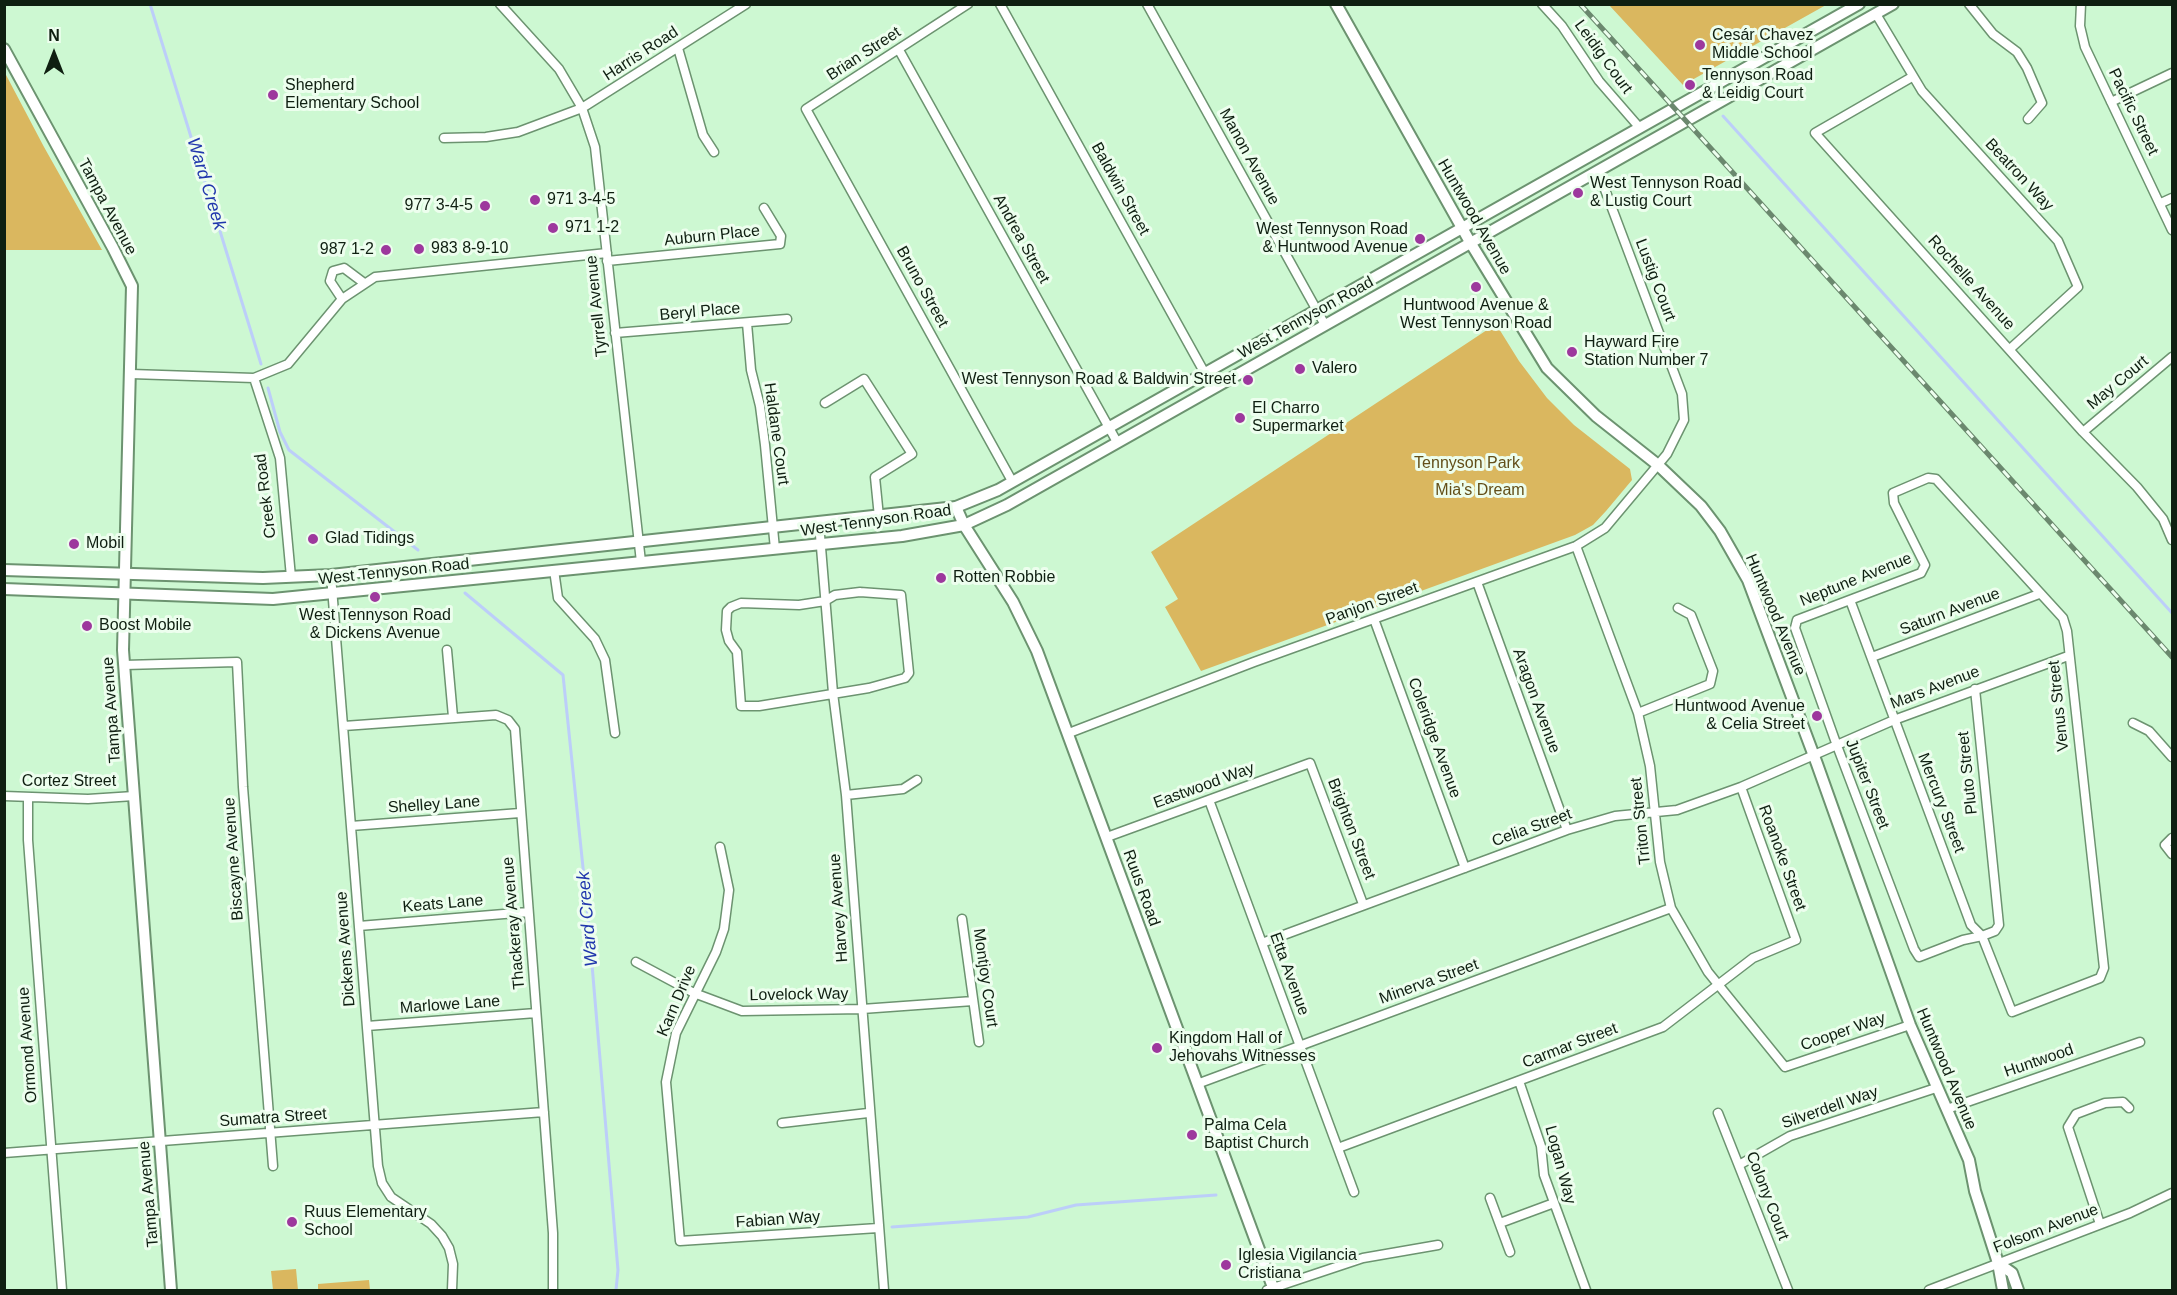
<!DOCTYPE html>
<meta charset="utf-8">
<style>
body{margin:0}
#map{position:relative;width:2177px;height:1295px;overflow:hidden;background:#cdf8d2;font-family:Arial,sans-serif}
canvas{display:block}
.frame{position:absolute;inset:0;border:6px solid #0f1f11;pointer-events:none}
.north{position:absolute;left:24px;top:24px;width:60px;height:60px;-webkit-text-stroke:4px #edfeee;paint-order:stroke;rotate:0deg;font-size:16px;font-weight:700;line-height:24px;text-align:center;color:#0f1f11}
.north::after{content:'';display:block;margin:auto;width:21px;height:27px;background:#0f1f11;clip-path:polygon(50% 0,100% 100%,50% 72%,0 100%)}
</style>
<div id="map">
<canvas width="2177" height="1295"></canvas>
<div class="frame"></div>
<div class="north">N</div>
</div>
<script>
const ctx = document.querySelector('canvas').getContext('2d');
ctx.lineJoin = 'round';
function fillPath(path, color) {
  ctx.fillStyle = color;
  ctx.fill(path, 'evenodd');
}
function poly(rows) {
  const path = new Path2D();
  for (const r of rows) {
    path.moveTo(r[0], r[1]);
    for (let i = 2; i < r.length; i += 2) path.lineTo(r[i], r[i + 1]);
  }
  return path;
}
function trace(path, color, width, dash) {
  ctx.strokeStyle = color;
  ctx.lineWidth = width;
  ctx.lineCap = dash ? 'butt' : 'round';
  ctx.setLineDash(dash || []);
  ctx.stroke(path);
}
function write(font, color, halo, rows, align = 'center') {
  ctx.font = font + ' Arial,sans-serif';
  ctx.lineWidth = 6;
  ctx.setLineDash([]);
  ctx.textBaseline = 'middle';
  ctx.strokeStyle = halo;
  ctx.fillStyle = color;
  for (const [text, x, y, turn = 0] of rows) {
    ctx.save();
    ctx.translate(x, y);
    ctx.rotate((+turn || 0) * Math.PI / 180);
    ctx.textAlign = isNaN(turn) ? turn : align;
    if (halo) ctx.strokeText(text, 0, 0);
    ctx.fillText(text, 0, 0);
    ctx.restore();
  }
}
fillPath(poly([
 [1609,5,1826,5,1683,85],
 [5,73,44,147,102,250,5,250],
 [1496,324,1519,361,1547,398,1574,425,1630,469,1632,480,1606,511,1593,525,1575,535,1201,671,1165,607,1178,599,1151,552],
 [296,1269,298,1290,273,1290,271,1271],
 [369,1280,370,1290,318,1290,318,1284]
]), '#dab75f');
trace(poly([
 [150,4,261,364],
 [1723,116,2172,613],
 [268,388,280,432,289,450,418,550],
 [465,593,563,675,587,906,618,1270,616,1290],
 [892,1227,1028,1217,1076,1205,1216,1195]
]), '#bccef9', 3);
const minor = poly([
 [500,4,559,69,582,108,595,147,641,562],
 [968,4,806,109,1012,481],
 [1000,4,1213,388],
 [1147,4,1325,325],
 [1542,4,1562,26,1599,81,1639,127],
 [1969,4,1993,34,2017,52,2027,68,2042,103,2028,119],
 [2081,4,2080,26,2085,47,2172,230],
 [1876,14,1922,91,2058,241,2078,287,2010,349],
 [678,48,703,135,714,152],
 [899,50,1117,442],
 [1912,77,1815,133,2083,432,2137,487,2163,519,2172,540],
 [2111,102,2172,73],
 [444,138,486,137,518,132,582,108,746,4],
 [2161,203,2172,198],
 [607,261,780,244,781,236,764,208],
 [342,299,330,281,333,271,344,268,364,283],
 [747,323,751,370,760,406,765,445,775,549],
 [615,333,787,319],
 [131,374,254,378,288,364,342,299,375,277,607,253],
 [254,378,280,458,291,577],
 [825,403,864,379,912,454,875,477,879,517],
 [2083,432,2172,357],
 [819,523,833,693,846,795,884,1290],
 [1576,546,1638,713,1650,766,1660,862,1671,908,1708,972,1785,1067,1910,1025],
 [554,570,558,598,595,639,605,660,615,733],
 [331,575,378,1166,382,1183,391,1197,431,1224,442,1236,449,1248,453,1264,452,1290],
 [1477,582,1567,830],
 [860,592,901,595,909,673,905,678,869,688,759,706,741,706,737,652,729,641,726,630,727,611,731,607,741,603,799,605,825,601,835,595,860,592],
 [1850,600,1971,925,1982,936,2012,1012,2100,978,2104,968,2067,631,2063,618,1936,479,1928,478,1893,493,1894,503,1925,565,1921,573,1797,620,1795,628,1836,743,1914,949,1919,957,1963,940,1982,936,1995,931,1999,925,1975,689],
 [1374,619,1465,868],
 [447,650,453,717],
 [1872,657,2039,594],
 [124,665,237,662,243,787,273,1166],
 [1638,713,1710,684,1713,671,1691,615,1678,608],
 [2133,723,2149,731,2172,757],
 [344,726,496,715,508,720,515,729,553,1233,553,1290],
 [1069,733,1254,662,1576,546,1605,528,1667,454,1684,420,1682,394,1598,171],
 [846,795,903,789,917,780],
 [4,796,88,799,134,796],
 [28,797,28,840,62,1290],
 [1209,800,1354,1192],
 [351,826,520,813],
 [1107,837,1310,763,1363,904],
 [2172,838,2165,845,2172,854],
 [720,847,729,890,724,929,716,952,676,1033,666,1082,680,1241,878,1228],
 [962,919,979,1042],
 [359,926,528,912],
 [1262,943,1567,830,1615,816,1677,810,1741,787,1894,720,2068,656],
 [636,962,694,993,742,1011,862,1009,973,1001],
 [367,1026,536,1013],
 [1519,1081,1541,1146,1544,1175,1586,1290],
 [1197,1084,1671,908],
 [1947,1109,2140,1042],
 [1718,1113,1788,1290],
 [782,1123,868,1113],
 [1338,1148,1663,1027,1753,958,1796,940,1741,787],
 [4,1153,544,1112],
 [1739,1165,1790,1136,1936,1088],
 [1490,1198,1510,1252],
 [1500,1223,1554,1203],
 [2100,1224,2068,1127,2076,1114,2105,1103,2123,1102,2129,1108],
 [1267,1290,1363,1258,1438,1245],
 [1929,1290,2130,1213,2172,1193]
]);
const tertiary = poly([
 [1336,4,1470,242,1547,368,1596,416,1658,465,1701,506,1720,531,1748,580,1817,764,1910,1025,1969,1160,1975,1191,1998,1263,2003,1290],
 [4,49,113,248,132,286,123,650,171,1290],
 [956,507,964,525,1013,602,1037,651,1274,1290],
 [1998,1263,2012,1273,2018,1290]
]);
const secondary = poly([
 [4,570,263,578,331,575,956,507,998,490,1859,4],
 [4,589,273,599,902,536,964,525,1007,505,1893,4]
]);
trace(minor, '#6c9370', 11);
trace(tertiary, '#6c9370', 14);
trace(secondary, '#6c9370', 14);
trace(minor, '#fff', 8);
trace(tertiary, '#fff', 10);
trace(secondary, '#fff', 10);
const rail = poly([
 [1580,4,2172,657]
]);
trace(rail, '#6b886e', 5);
trace(rail, '#edfeee', 3, [9]);
for (const [x, y, r, color] of [
 [1700,45,6,"#9d389d"],
 [1690,85,6,"#9d389d"],
 [273,95,6,"#9d389d"],
 [1578,193,6,"#9d389d"],
 [535,200,6,"#9d389d"],
 [485,206,6,"#9d389d"],
 [553,228,6,"#9d389d"],
 [1420,239,6,"#9d389d"],
 [419,249,6,"#9d389d"],
 [386,250,6,"#9d389d"],
 [1476,287,6,"#9d389d"],
 [1572,352,6,"#9d389d"],
 [1300,369,6,"#9d389d"],
 [1248,380,6,"#9d389d"],
 [1240,418,6,"#9d389d"],
 [313,539,6,"#9d389d"],
 [74,544,6,"#9d389d"],
 [941,578,6,"#9d389d"],
 [375,597,6,"#9d389d"],
 [87,626,6,"#9d389d"],
 [1817,716,6,"#9d389d"],
 [1157,1048,6,"#9d389d"],
 [1192,1135,6,"#9d389d"],
 [292,1222,6,"#9d389d"],
 [1226,1265,6,"#9d389d"]
]) {
  const dot = new Path2D();
  dot.arc(x, y, r, 0, 2 * Math.PI);
  ctx.fillStyle = color;
  ctx.fill(dot);
  trace(dot, '#edfeee', 2);
}
write('16px', '#0f1f11', '#edfeee', [
 ["Cesár Chavez",1712,36],
 ["Middle School",1712,54],
 ["Tennyson Road",1702,76],
 ["& Leidig Court",1702,94],
 ["Shepherd",285,86],
 ["Elementary School",285,104],
 ["West Tennyson Road",1590,184],
 ["& Lustig Court",1590,202],
 ["971 3-4-5",547,200],
 ["977 3-4-5",473,206,"right"],
 ["971 1-2",565,228],
 ["West Tennyson Road",1408,230,"right"],
 ["& Huntwood Avenue",1408,248,"right"],
 ["983 8-9-10",431,249],
 ["987 1-2",374,250,"right"],
 ["Huntwood Avenue &",1476,306,"center"],
 ["West Tennyson Road",1476,324,"center"],
 ["Hayward Fire",1584,343],
 ["Station Number 7",1584,361],
 ["Valero",1312,369],
 ["West Tennyson Road & Baldwin Street",1236,380,"right"],
 ["El Charro",1252,409],
 ["Supermarket",1252,427],
 ["Glad Tidings",325,539],
 ["Mobil",86,544],
 ["Rotten Robbie",953,578],
 ["West Tennyson Road",375,616,"center"],
 ["& Dickens Avenue",375,634,"center"],
 ["Boost Mobile",99,626],
 ["Huntwood Avenue",1805,707,"right"],
 ["& Celia Street",1805,725,"right"],
 ["Kingdom Hall of",1169,1039],
 ["Jehovahs Witnesses",1169,1057],
 ["Palma Cela",1204,1126],
 ["Baptist Church",1204,1144],
 ["Ruus Elementary",304,1213],
 ["School",304,1231],
 ["Iglesia Vigilancia",1238,1256],
 ["Cristiana",1238,1274]
], 'left');
write('16px', '#0f1f11', '#edfeee', [
 ["Harris Road",641,54,-33],
 ["Brian Street",864,54,-33],
 ["Leidig Court",1603,57,54],
 ["Pacific Street",2133,112,64],
 ["Manon Avenue",1249,157,61],
 ["Beatron Way",2019,175,47],
 ["Baldwin Street",1120,189,61],
 ["Tampa Avenue",107,207,62],
 ["Huntwood Avenue",1474,217,60],
 ["Auburn Place",712,236,-6],
 ["Andrea Street",1021,239,61],
 ["Lustig Court",1655,280,69],
 ["Rochelle Avenue",1971,283,48],
 ["Bruno Street",922,287,61],
 ["Tyrrell Avenue",597,306,-96],
 ["Beryl Place",700,312,-5],
 ["West Tennyson Road",1306,318,-29],
 ["May Court",2118,383,-40],
 ["Haldane Court",776,434,82],
 ["Creek Road",266,496,-97],
 ["West Tennyson Road",876,521,-8],
 ["West Tennyson Road",394,572,-6],
 ["Neptune Avenue",1856,580,-22],
 ["Panjon Street",1372,604,-20],
 ["Saturn Avenue",1950,612,-21],
 ["Huntwood Avenue",1775,615,67],
 ["Mars Avenue",1935,688,-21],
 ["Aragon Avenue",1536,701,70],
 ["Venus Street",2059,706,-96],
 ["Tampa Avenue",112,710,-94],
 ["Coleridge Avenue",1434,738,70],
 ["Pluto Street",1968,773,-96],
 ["Cortez Street",69,782],
 ["Jupiter Street",1867,784,69],
 ["Eastwood Way",1204,786,-20],
 ["Mercury Street",1941,803,69],
 ["Shelley Lane",434,805,-4],
 ["Triton Street",1641,821,-96],
 ["Celia Street",1532,828,-20],
 ["Brighton Street",1351,829,69],
 ["Roanoke Street",1782,858,70],
 ["Biscayne Avenue",234,859,-94],
 ["Ruus Road",1141,888,70],
 ["Keats Lane",443,904,-5],
 ["Harvey Avenue",839,908,-94],
 ["Thackeray Avenue",514,923,-95],
 ["Dickens Avenue",346,949,-94],
 ["Etta Avenue",1289,974,70],
 ["Montjoy Court",985,978,82],
 ["Minerva Street",1429,982,-20],
 ["Lovelock Way",799,995,-1],
 ["Karn Drive",677,1001,-67],
 ["Marlowe Lane",450,1005,-4],
 ["Cooper Way",1843,1032,-19],
 ["Ormond Avenue",28,1045,-94],
 ["Carmar Street",1570,1046,-21],
 ["Huntwood",2039,1061,-19],
 ["Huntwood Avenue",1946,1069,67],
 ["Silverdell Way",1830,1108,-19],
 ["Sumatra Street",273,1118,-4],
 ["Logan Way",1560,1165,75],
 ["Tampa Avenue",149,1194,-95],
 ["Colony Court",1767,1196,69],
 ["Fabian Way",778,1220,-4],
 ["Folsom Avenue",2046,1229,-21]
]);
write('16px', '#634f19', '#edfeee', [
 ["Tennyson Park",1467,464],
 ["Mia's Dream",1480,491]
]);
write('italic 18px', '#2137ad', '#edfeee', [
 ["Ward Creek",206,184,73],
 ["Ward Creek",588,919,-95]
]);
</script>
